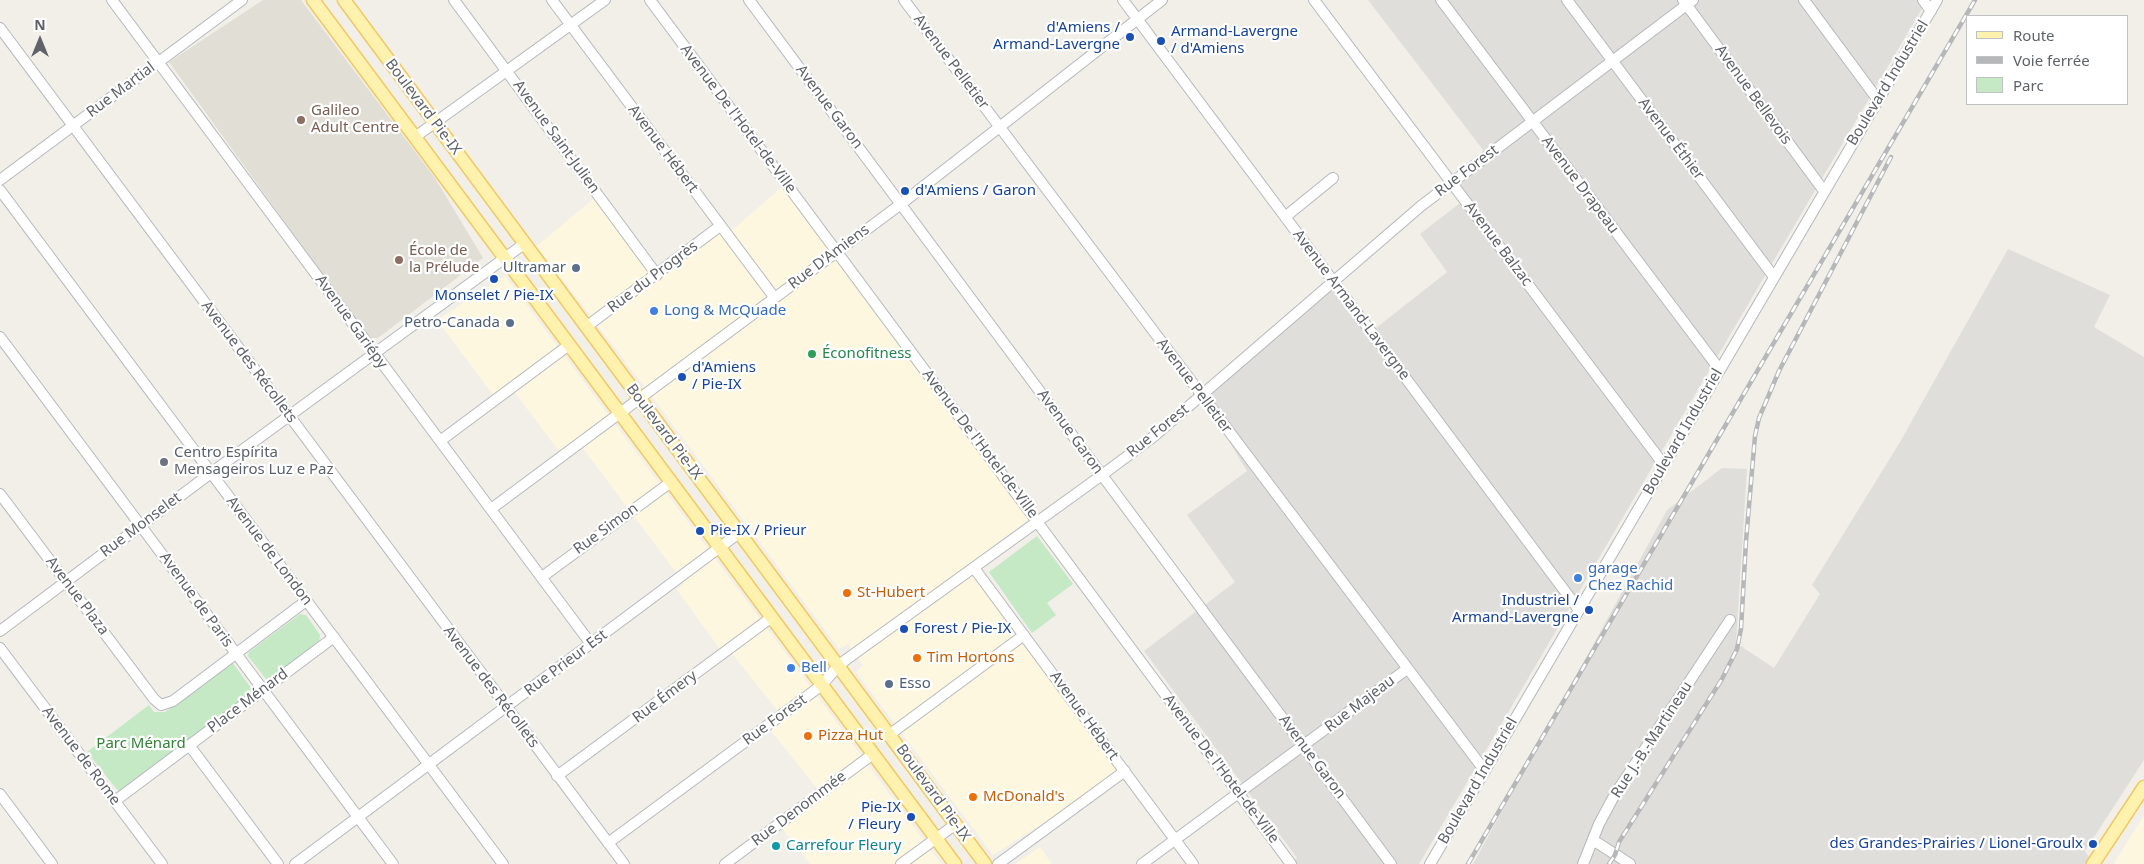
<!DOCTYPE html>
<meta charset="utf-8">
<style>
body{margin:0}
#map{position:relative;width:2144px;height:864px;overflow:hidden;background:#f1efe8;font-family:"Noto Sans",sans-serif}
canvas{display:block}
.legend{position:absolute;left:1966px;top:15px;width:162px;height:90px;box-sizing:border-box;background:#fff;border:1px solid #bfc1c3;margin:0;padding:6px 9px;list-style:none;font-size:15px;color:#5f6368}
.legend li{display:flex;align-items:center;gap:10px;height:25px}
.legend b{width:25px;border:1px solid #bfc1c3}
.north{position:absolute;left:15px;top:15px;width:50px;height:50px;-webkit-text-stroke:4px #fff;paint-order:stroke;rotate:0deg;font-size:14px;font-weight:700;line-height:20px;text-align:center;color:#5f6368}
.north::after{content:'';display:block;margin:auto;width:18px;height:22px;background:#5f6368;clip-path:polygon(50% 0,100% 100%,50% 72%,0 100%)}
</style>
<div id="map">
<canvas width="2144" height="864"></canvas>
<ul class="legend">
<li><b style="height:6px;background:#fff2af"></b>Route</li>
<li><b style="height:6px;background:#b6b7b8"></b>Voie ferrée</li>
<li><b style="height:14px;background:#c5e8c5"></b>Parc</li>
</ul>
<div class="north">N</div>
</div>
<script>
const ctx = document.querySelector('canvas').getContext('2d');
ctx.lineJoin = 'round';
function fillPath(path, color) {
  ctx.fillStyle = color;
  ctx.fill(path, 'evenodd');
}
function poly(rows) {
  const path = new Path2D();
  for (const r of rows) {
    path.moveTo(r[0], r[1]);
    for (let i = 2; i < r.length; i += 2) path.lineTo(r[i], r[i + 1]);
  }
  return path;
}
function trace(path, color, width, dash) {
  ctx.strokeStyle = color;
  ctx.lineWidth = width;
  ctx.lineCap = dash ? 'butt' : 'round';
  ctx.setLineDash(dash || []);
  ctx.stroke(path);
}
function write(font, color, halo, rows, align = 'center') {
  ctx.font = font + ' "Noto Sans",sans-serif';
  ctx.lineWidth = 4.5;
  ctx.setLineDash([]);
  ctx.textBaseline = 'middle';
  ctx.strokeStyle = halo;
  ctx.fillStyle = color;
  for (const [text, x, y, turn = 0] of rows) {
    ctx.save();
    ctx.translate(x, y);
    ctx.rotate((+turn || 0) * Math.PI / 180);
    ctx.textAlign = isNaN(turn) ? turn : align;
    if (halo) ctx.strokeText(text, 0, 0);
    ctx.fillText(text, 0, 0);
    ctx.restore();
  }
}
fillPath(poly([
 [783,186,1029,519,966,566,1122,773,993,855,856,672,863,665,848,644,839,649,659,406,537,246,598,195,657,274,720,226,727,235],
 [505,276,807,682,941,864,810,864,782,828,822,795,764,722,778,711,725,645,720,649,677,590,684,583,576,439,559,451,509,385,494,396,437,320],
 [2144,815,2144,864,2115,864,2115,862],
 [1040,847,1052,864,1015,864]
]), '#fef7e0');
fillPath(poly([
 [1368,0,1927,0,1419,864,1289,864,1297,858,1144,651,1235,582,1187,515,1247,471,1201,395,1333,282,1371,332,1447,272,1420,234,1464,200,1451,183,1487,155],
 [2008,249,2110,295,2094,327,2144,357,2144,760,2085,851,2093,864,1473,864,1667,510,1722,468,1747,469,1736,643,1774,668,1820,594,1812,585,1900,442]
]), '#e0deda');
fillPath(poly([
 [263,0,301,0,435,178,483,258,378,338,369,338,169,62]
]), '#e1ded6');
fillPath(poly([
 [1037,536,1073,584,1047,603,1056,615,1032,633,989,572],
 [300,614,306,615,320,635,319,641,271,679,266,679,248,656,249,652],
 [232,662,254,692,119,792,87,752,149,705,154,712,165,712]
]), '#c5e8c5');
const minor = poly([
 [112,0,591,644],
 [454,0,657,275],
 [552,0,774,297],
 [650,0,1291,864],
 [749,0,1391,864],
 [904,0,1485,771],
 [1123,0,1579,610],
 [1314,0,1664,465],
 [1441,0,1720,370],
 [1567,0,1774,277],
 [1683,0,1824,191],
 [1804,0,1878,100],
 [1923,0,1931,11],
 [0,28,624,864],
 [415,137,605,0],
 [0,180,242,0],
 [0,190,503,864],
 [1285,217,1333,178],
 [586,327,720,226],
 [0,337,393,864],
 [440,441,569,345],
 [0,494,154,699,161,705,173,701,306,601],
 [491,509,901,204,1162,0],
 [974,568,1193,864],
 [542,577,671,482],
 [0,631,211,473,524,244],
 [0,648,162,864],
 [889,735,1024,635],
 [189,745,278,864],
 [557,776,772,617],
 [0,794,52,864],
 [115,801,334,637],
 [1593,840,1630,864],
 [608,843,822,685,838,666,847,659,1102,475,1153,437,1421,206,1693,0],
 [295,864,739,533],
 [725,864,873,754],
 [901,864,956,824],
 [998,864,1125,771],
 [1142,864,1407,669],
 [1430,864,1937,0],
 [1583,864,1599,824,1614,796,1730,620]
]);
const major = poly([
 [313,0,955,864],
 [344,0,985,864],
 [2093,864,2144,787]
]);
trace(minor, '#b5b8bc', 12);
trace(major, '#f2c960', 15);
trace(minor, '#fff', 10);
trace(major, '#fff2af', 12);
const rail = poly([
 [1468,864,1975,0],
 [1609,864,1615,855,1619,842,1722,679,1737,649,1741,629,1746,541,1755,436,1759,418,1779,371,1891,157]
]);
trace(rail, '#b6b7b8', 4.5);
trace(rail, '#fff', 2.5, [8]);
for (const [x, y, r, color] of [
 [1130,37,5,"#1a4fb4"],
 [1161,41,5,"#1a4fb4"],
 [301,120,5,"#8d6e63"],
 [905,191,5,"#1a4fb4"],
 [399,260,5,"#8d6e63"],
 [576,268,5,"#5c6f8a"],
 [494,279,5,"#1a4fb4"],
 [654,311,5,"#3f7fe0"],
 [510,323,5,"#5c6f8a"],
 [812,354,5,"#2e9e5b"],
 [682,377,5,"#1a4fb4"],
 [164,462,5,"#6b7280"],
 [700,531,5,"#1a4fb4"],
 [1578,578,5,"#3f7fe0"],
 [847,593,5,"#e8710a"],
 [1589,610,5,"#1a4fb4"],
 [904,629,5,"#1a4fb4"],
 [917,658,5,"#e8710a"],
 [791,668,5,"#3f7fe0"],
 [889,684,5,"#5c6f8a"],
 [808,736,5,"#e8710a"],
 [973,797,5,"#e8710a"],
 [911,817,5,"#1a4fb4"],
 [2093,844,5,"#1a4fb4"],
 [776,846,5,"#0f9aa8"]
]) {
  const dot = new Path2D();
  dot.arc(x, y, r, 0, 2 * Math.PI);
  ctx.fillStyle = color;
  ctx.fill(dot);
  trace(dot, '#fff', 2);
}
write('15px', '#164399', '#fff', [
 ["d'Amiens /",1120,28,"right"],
 ["Armand-Lavergne",1120,45,"right"],
 ["Armand-Lavergne",1171,32],
 ["/ d'Amiens",1171,49],
 ["d'Amiens / Garon",915,191],
 ["Monselet / Pie-IX",494,296,"center"],
 ["d'Amiens",692,368],
 ["/ Pie-IX",692,385],
 ["Pie-IX / Prieur",710,531],
 ["Industriel /",1579,601,"right"],
 ["Armand-Lavergne",1579,618,"right"],
 ["Forest / Pie-IX",914,629],
 ["Pie-IX",901,808,"right"],
 ["/ Fleury",901,825,"right"],
 ["des Grandes-Prairies / Lionel-Groulx",2083,844,"right"]
], 'left');
write('15px', '#5f6368', '#fff', [
 ["Avenue Pelletier",951,62,53],
 ["Boulevard Industriel",1888,83,-59],
 ["Rue Martial",121,90,-37],
 ["Avenue Bellevois",1753,95,54],
 ["Boulevard Pie-IX",423,107,53],
 ["Avenue Garon",829,107,53],
 ["Avenue De l'Hotel-de-Ville",738,119,53],
 ["Avenue Saint-Julien",556,137,54],
 ["Avenue Éthier",1671,139,53],
 ["Avenue Hébert",663,149,53],
 ["Rue Forest",1467,171,-37],
 ["Avenue Drapeau",1580,185,53],
 ["Avenue Balzac",1498,244,53],
 ["Rue D'Amiens",829,257,-37],
 ["Rue du Progrès",653,277,-37],
 ["Avenue Armand-Lavergne",1351,305,53],
 ["Avenue Gariépy",351,322,54],
 ["Avenue des Récollets",249,362,53],
 ["Avenue Pelletier",1194,386,53],
 ["Rue Forest",1158,431,-39],
 ["Boulevard Pie-IX",664,432,53],
 ["Avenue Garon",1070,432,54],
 ["Boulevard Industriel",1683,432,-60],
 ["Avenue De l'Hotel-de-Ville",980,444,53],
 ["Rue Monselet",141,525,-37],
 ["Rue Simon",606,529,-36],
 ["Avenue de London",269,551,53],
 ["Avenue Plaza",77,596,53],
 ["Avenue de Paris",196,600,54],
 ["Rue Prieur Est",566,663,-37],
 ["Avenue des Récollets",491,687,53],
 ["Rue Émery",665,697,-37],
 ["Place Ménard",248,701,-37],
 ["Rue Majeau",1360,704,-37],
 ["Avenue Hébert",1084,716,54],
 ["Rue Forest",775,720,-36],
 ["Rue J.-B.-Martineau",1652,740,-57],
 ["Avenue de Rome",81,756,53],
 ["Avenue Garon",1312,757,53],
 ["Avenue De l'Hotel-de-Ville",1221,769,53],
 ["Boulevard Industriel",1478,781,-60],
 ["Boulevard Pie-IX",933,793,54],
 ["Rue Denommée",799,809,-37]
]);
write('15px', '#785e54', '#fff', [
 ["Galileo",311,111],
 ["Adult Centre",311,128],
 ["École de",409,251],
 ["la Prélude",409,268]
], 'left');
write('15px', '#4e5e75', '#fff', [
 ["Ultramar",566,268],
 ["Petro-Canada",500,323],
 ["Esso",899,684,"left"]
], 'right');
write('15px', '#366cbe', '#fff', [
 ["Long & McQuade",664,311],
 ["garage",1588,569],
 ["Chez Rachid",1588,586],
 ["Bell",801,668]
], 'left');
write('15px', '#27864d', '#fff', [
 ["Éconofitness",822,354]
], 'left');
write('15px', '#5b616d', '#fff', [
 ["Centro Espírita",174,453],
 ["Mensageiros Luz e Paz",174,470]
], 'left');
write('15px', '#c56008', '#fff', [
 ["St-Hubert",857,593],
 ["Tim Hortons",927,658],
 ["Pizza Hut",818,736],
 ["McDonald's",983,797]
], 'left');
write('15px', '#348238', '#fff', [
 ["Parc Ménard",141,744]
]);
write('15px', '#0d838f', '#fff', [
 ["Carrefour Fleury",786,846]
], 'left');
</script>
